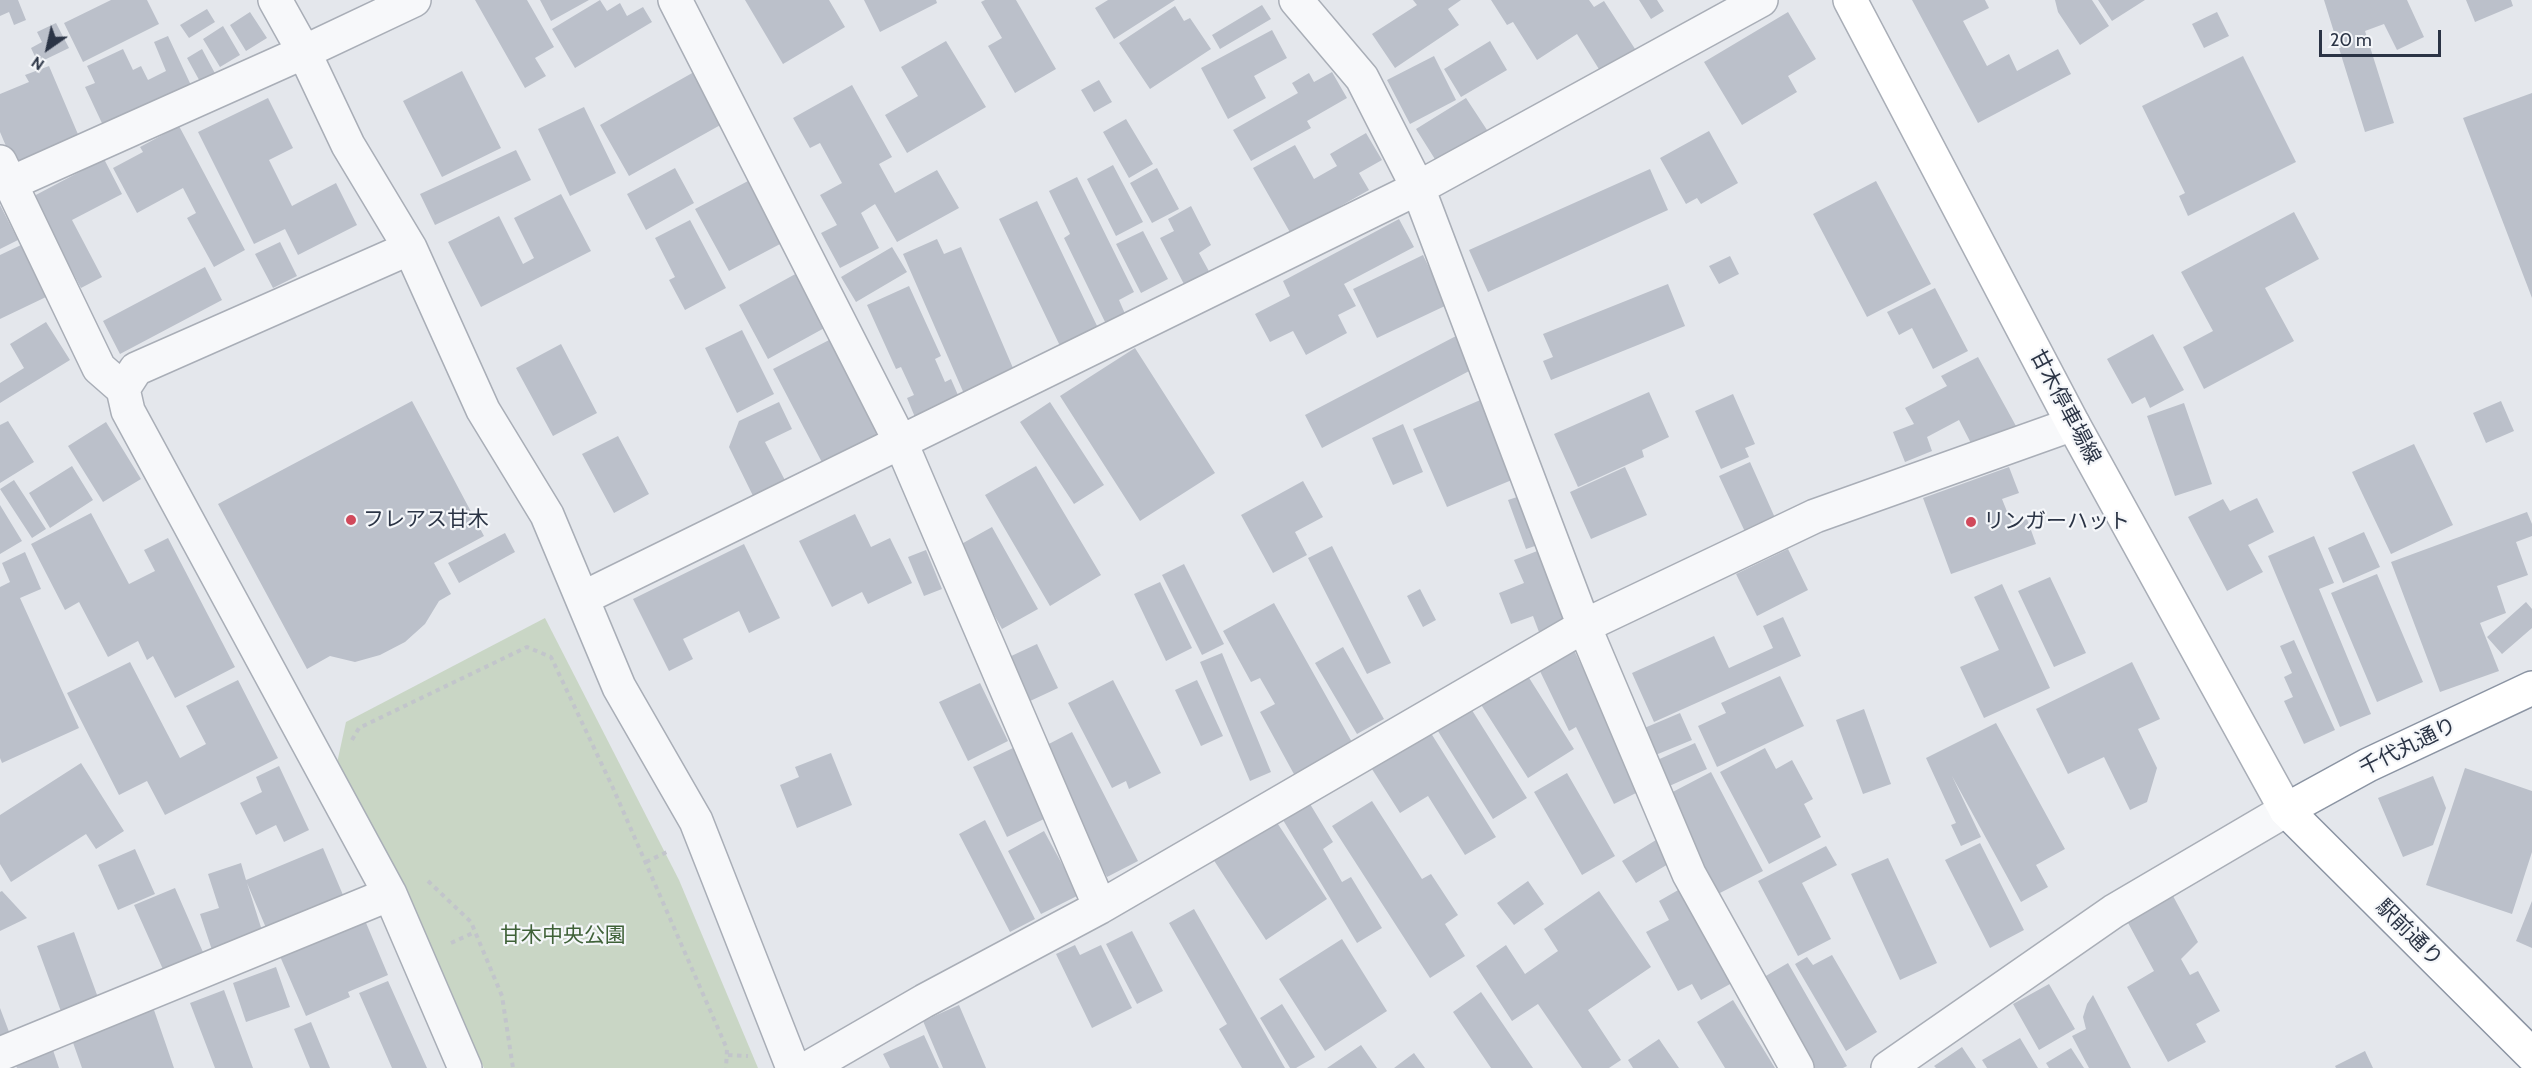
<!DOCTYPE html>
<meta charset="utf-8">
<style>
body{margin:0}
#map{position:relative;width:2532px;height:1068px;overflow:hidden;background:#e4e7ec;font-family:Cabin,sans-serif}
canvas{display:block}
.north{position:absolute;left:18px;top:18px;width:60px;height:60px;-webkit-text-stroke:4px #f4f6f9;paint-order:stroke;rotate:214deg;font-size:16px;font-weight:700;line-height:24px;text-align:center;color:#2b3445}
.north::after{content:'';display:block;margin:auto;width:21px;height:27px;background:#2b3445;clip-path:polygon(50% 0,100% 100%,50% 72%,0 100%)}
.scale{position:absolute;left:2319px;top:30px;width:122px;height:27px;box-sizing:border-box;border:3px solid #2b3445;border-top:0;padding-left:8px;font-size:18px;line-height:21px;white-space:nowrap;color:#2b3445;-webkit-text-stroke:4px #f4f6f9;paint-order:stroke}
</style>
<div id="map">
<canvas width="2532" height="1068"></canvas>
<div class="north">N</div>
<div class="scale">20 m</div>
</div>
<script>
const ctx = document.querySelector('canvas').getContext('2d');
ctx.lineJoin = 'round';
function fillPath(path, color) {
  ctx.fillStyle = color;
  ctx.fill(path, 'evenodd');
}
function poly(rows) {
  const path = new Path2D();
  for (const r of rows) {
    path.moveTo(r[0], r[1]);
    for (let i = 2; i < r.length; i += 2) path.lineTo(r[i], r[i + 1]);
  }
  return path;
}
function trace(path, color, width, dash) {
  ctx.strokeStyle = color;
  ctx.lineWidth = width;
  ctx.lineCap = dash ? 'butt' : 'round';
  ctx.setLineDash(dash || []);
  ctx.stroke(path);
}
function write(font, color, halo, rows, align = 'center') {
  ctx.font = font + ' Cabin,"Noto Sans JP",sans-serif';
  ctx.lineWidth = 4.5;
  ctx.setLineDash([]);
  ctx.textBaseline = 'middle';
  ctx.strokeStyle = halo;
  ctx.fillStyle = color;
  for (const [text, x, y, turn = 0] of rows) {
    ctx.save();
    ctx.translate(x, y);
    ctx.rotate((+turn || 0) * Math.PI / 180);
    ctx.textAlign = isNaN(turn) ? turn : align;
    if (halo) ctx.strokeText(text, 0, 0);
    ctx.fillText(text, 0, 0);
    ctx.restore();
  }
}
fillPath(poly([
 [545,618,679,880,758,1068,484,1068,337,763,346,722]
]), '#c9d6c5');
fillPath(poly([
 [0,0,18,0,26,20,14,25,9,12,0,16],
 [111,0,147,0,159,24,83,62,64,23],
 [475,0,527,0,554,47,535,58,546,76,525,88],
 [540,0,589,0,551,21],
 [600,0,607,11,620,3,627,16,643,7,652,22,575,68,552,29],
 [745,0,829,0,845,27,783,64],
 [864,0,936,0,937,3,880,32],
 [985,0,1016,0,1056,69,1015,93,988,46,1002,38,981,2],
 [1108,0,1175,0,1114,39,1095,8],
 [1413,0,1461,0,1448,9,1459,25,1395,68,1372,34,1417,5],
 [1491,0,1589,0,1594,7,1604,1,1637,52,1602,74,1577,34,1537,60,1513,22,1507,25],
 [1639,0,1657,0,1664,11,1651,19],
 [1912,0,1985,0,1989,8,1963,21,1987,66,2009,54,2017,71,2058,49,2071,74,1978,123],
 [2055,0,2092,0,2109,26,2080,45,2058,12],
 [2098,0,2145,0,2112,21],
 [2324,0,2407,0,2424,37,2397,50,2384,24,2365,31,2394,123,2365,132],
 [2466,0,2511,0,2513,6,2475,22],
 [1262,5,1271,19,1220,49,1212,35],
 [1175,6,1184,21,1190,18,1211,49,1150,89,1119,43],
 [207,9,215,22,189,38,180,25],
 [250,12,267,38,246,51,230,25],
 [1788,12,1816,59,1788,76,1797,92,1742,125,1704,62],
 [2217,12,2229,36,2204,48,2192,24],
 [56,23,69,48,38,63,31,48,42,42,37,32],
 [223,26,240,55,220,67,203,39],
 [1272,30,1287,58,1254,76,1266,98,1228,119,1201,68],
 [168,36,196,96,108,136,85,87,95,83,87,66,123,49,133,70,141,66,148,80,166,71,154,42],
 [946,41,986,107,907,153,885,115,918,96,901,67],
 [1490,41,1507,70,1461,97,1444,69],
 [202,49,218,79,203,87,187,58],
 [1434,56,1456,100,1410,124,1387,80],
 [2243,56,2296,162,2188,216,2179,196,2185,193,2142,106],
 [49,66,80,139,14,165,0,132,0,94,29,82,25,75],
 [462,71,501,148,442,177,403,101],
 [694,72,724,123,629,176,600,125],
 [1332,72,1347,98,1307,121,1311,128,1251,161,1233,130,1298,93,1292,83,1309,73,1314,82],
 [1099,80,1112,102,1094,112,1081,90],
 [852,85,892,157,879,164,895,193,937,170,959,208,897,242,875,204,861,213,879,248,840,268,821,233,837,225,820,195,842,183,820,143,810,148,793,118],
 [2532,93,2532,298,2463,118],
 [268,98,293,148,269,160,292,206,336,183,357,225,298,255,285,229,254,244,198,132],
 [1466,98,1489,133,1438,164,1416,129],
 [584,107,616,173,570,196,538,129],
 [1126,119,1153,164,1129,178,1103,132],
 [179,126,245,250,214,267,187,218,196,213,183,188,137,213,113,168,143,152,140,147],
 [1709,131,1738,183,1701,204,1697,198,1686,204,1660,158],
 [1366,133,1382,160,1359,173,1369,190,1291,234,1253,168,1295,145,1314,179,1337,166,1330,154],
 [516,150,531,180,435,225,420,194],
 [104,159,122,194,72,220,102,277,81,288,32,197],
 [1113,165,1143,222,1116,236,1087,179],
 [675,168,694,203,646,230,627,194],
 [1157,168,1179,209,1152,223,1130,183],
 [1650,169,1668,210,1488,292,1469,250],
 [1077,177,1134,292,1119,300,1126,316,1107,326,1064,238,1070,234,1049,191],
 [748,181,782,243,729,271,695,209],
 [1876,181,1931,284,1867,317,1813,214],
 [561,194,591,251,481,307,448,242,499,216,523,264,534,258,514,218],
 [1037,201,1099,330,1061,348,999,219],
 [0,205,18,240,0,249],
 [1191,206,1211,245,1199,253,1211,275,1186,288,1160,238,1174,231,1168,219],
 [2294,212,2319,259,2265,288,2294,341,2204,389,2183,347,2213,331,2181,272],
 [1399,219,1414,247,1344,284,1356,306,1338,315,1347,333,1306,355,1293,331,1270,342,1255,314,1290,296,1283,281],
 [690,220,726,288,685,310,669,280,675,277,655,238],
 [1143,231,1168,279,1141,293,1116,244],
 [937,239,944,254,961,247,1016,375,965,396,903,254],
 [280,242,297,276,273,288,255,254],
 [21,245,46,297,0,319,0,255],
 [892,247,907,272,856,302,841,277],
 [1423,255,1447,305,1377,338,1353,289],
 [1730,256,1739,274,1719,284,1709,266],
 [205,267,222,300,120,354,103,321],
 [799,272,828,326,768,359,739,305],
 [1668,284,1685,326,1551,380,1543,361,1553,357,1543,334],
 [909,286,941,356,935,359,945,382,951,379,961,402,917,422,907,398,914,395,901,367,896,369,867,305],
 [1935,288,1968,351,1933,369,1912,328,1899,335,1887,312],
 [46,322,70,360,0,403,0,383,24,368,10,344],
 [742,330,774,394,737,413,705,348],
 [2153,334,2184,390,2150,408,2145,397,2132,404,2107,359],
 [1456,336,1473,369,1322,448,1305,415],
 [833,338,880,428,875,445,826,470,773,369],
 [561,344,597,413,553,436,516,368],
 [1135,348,1215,473,1140,521,1060,396],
 [1978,357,2016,426,1974,449,1959,420,1927,437,1932,451,1905,462,1893,432,1914,424,1905,408,1947,386,1941,376],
 [1649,392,1669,437,1642,450,1644,457,1578,487,1554,434],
 [1733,394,1755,444,1745,448,1749,457,1721,469,1695,411],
 [1485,398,1519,477,1447,507,1413,429],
 [412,401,484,536,434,563,451,594,439,601,425,624,405,642,380,655,355,662,330,656,307,669,218,504],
 [2501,401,2514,431,2486,443,2473,413],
 [779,402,792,429,765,442,789,488,757,504,729,447,739,421],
 [1050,402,1104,485,1074,504,1020,422],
 [2184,403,2212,484,2175,496,2147,416],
 [8,421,34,462,0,483,0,425],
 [106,422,141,479,103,502,68,446],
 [1403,424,1423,472,1393,485,1372,438],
 [618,436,649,494,614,513,582,454],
 [2414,444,2453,525,2391,554,2352,472],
 [1750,462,1776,520,1746,534,1719,476],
 [72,466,93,500,50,528,29,493],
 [1036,466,1101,575,1050,606,985,495],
 [1625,467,1647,515,1591,539,1570,492],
 [2009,467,2019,493,2002,499,2012,524,2027,519,2036,544,1951,574,1923,498],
 [14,480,46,529,32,538,0,489],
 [1303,481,1323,517,1295,532,1307,555,1273,573,1241,515],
 [1526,494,1544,543,1526,549,1508,500],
 [2257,498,2274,532,2248,545,2263,572,2227,591,2188,517,2223,499,2230,511],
 [0,505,22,541,0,554],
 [2527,512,2532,524,2532,536,2516,542,2528,575,2497,586,2506,613,2480,623,2499,671,2440,692,2391,562],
 [91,513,129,584,155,571,144,550,168,538,235,667,175,698,153,656,147,660,138,641,108,657,79,602,65,610,31,544],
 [855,514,871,547,890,538,912,583,868,604,862,592,832,607,799,541],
 [992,527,1038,609,1002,629,956,547],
 [2364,532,2380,567,2343,583,2328,548],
 [505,533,515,552,459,583,448,563],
 [2314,536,2334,583,2319,589,2371,714,2340,727,2268,556],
 [744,544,780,618,749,633,739,611,683,639,693,659,669,671,633,599],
 [1332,546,1391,663,1367,674,1308,558],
 [1545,548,1573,619,1539,632,1533,616,1511,624,1499,593,1524,583,1514,560],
 [1788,549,1808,590,1757,616,1736,574],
 [926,550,942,589,924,596,908,557],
 [25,552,41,589,20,598,79,728,2,763,0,758,0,587,10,582,2,563],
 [1184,564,1224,644,1202,655,1162,575],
 [2377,574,2423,682,2377,702,2331,593],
 [2050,577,2086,653,2054,667,2018,591],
 [1160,582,1192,648,1166,661,1134,594],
 [2002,584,2050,688,1984,718,1960,667,1999,650,1974,597],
 [1420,589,1436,620,1423,627,1407,596],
 [2526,602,2532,609,2532,628,2502,654,2487,637],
 [1274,603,1353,744,1295,776,1260,712,1275,704,1260,678,1251,682,1223,631],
 [1783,617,1801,656,1654,722,1632,673,1714,636,1729,668,1773,648,1763,626],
 [2294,640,2335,730,2304,744,2284,701,2293,697,2284,677,2292,673,2280,646],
 [1037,644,1058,688,1028,702,1007,658],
 [1343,647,1384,719,1357,734,1315,663],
 [1573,648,1642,790,1614,804,1576,727,1569,731,1537,665],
 [1222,653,1271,772,1250,781,1200,662],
 [130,662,180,758,206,744,186,706,238,680,278,758,165,815,147,781,119,795,67,693],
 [2132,662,2160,719,2138,729,2157,768,2147,802,2130,810,2104,757,2068,774,2036,709],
 [1526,673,1574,749,1528,778,1480,703],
 [1780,676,1804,726,1717,767,1698,726,1726,713,1721,703],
 [1113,680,1161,773,1129,789,1126,781,1112,788,1068,703],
 [1197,680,1223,736,1201,746,1175,690],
 [980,683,1008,741,968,761,939,702],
 [1470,707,1527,798,1493,819,1436,728],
 [1864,709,1891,784,1863,794,1836,720],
 [1680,713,1692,740,1653,756,1642,729],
 [1996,723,2065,849,2036,865,2048,887,2021,902,1952,776,1981,837,1961,846,1951,825,1956,823,1926,758],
 [1429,730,1496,837,1465,855,1428,796,1400,813,1370,766],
 [1072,732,1138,861,1107,877,1041,748],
 [1695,743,1707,769,1665,788,1653,762],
 [1013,748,1046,818,1007,837,973,767],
 [1765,748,1776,769,1792,760,1813,799,1804,804,1821,837,1769,864,1720,772],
 [831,753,852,805,797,828,780,785,799,777,795,767],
 [81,763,124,831,96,849,86,834,11,882,0,864,0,815],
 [279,766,309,830,284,842,276,825,256,835,240,803,262,792,256,777],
 [2465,768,2532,791,2532,852,2512,914,2426,885],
 [1711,772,1763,871,1716,895,1665,796],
 [1567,773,1615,856,1582,875,1534,792],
 [2433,776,2446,808,2433,845,2403,857,2378,798],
 [1307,799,1333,842,1323,849,1342,882,1351,877,1382,928,1357,943,1280,815],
 [1372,801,1422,879,1431,874,1458,915,1445,924,1465,956,1430,978,1332,826],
 [1274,818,1327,899,1266,940,1213,859],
 [985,820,1035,919,1010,932,959,834],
 [1044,831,1079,895,1041,914,1008,851],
 [1656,840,1670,863,1636,883,1622,861],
 [1980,843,2024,930,1990,948,1945,860],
 [1826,846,1837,865,1802,883,1831,939,1798,956,1758,881],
 [323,848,346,902,269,935,247,883,265,940,214,956,200,914,219,908,208,874,241,863,246,880],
 [135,849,155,894,118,910,98,865],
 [1888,858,1937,963,1900,980,1851,874],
 [1528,881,1544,904,1514,925,1497,903],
 [175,888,206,959,166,976,134,905],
 [1680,889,1732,983,1701,1000,1692,984,1678,991,1646,932,1669,920,1659,901],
 [2,891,27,918,0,931,0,892],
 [1599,891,1651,967,1588,1010,1621,1060,1609,1068,1582,1068,1538,1004,1512,1021,1476,966,1506,945,1525,974,1558,951,1544,929],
 [2173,896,2198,942,2181,959,2190,975,2198,971,2220,1011,2196,1024,2206,1042,2168,1062,2127,987,2154,971,2127,921],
 [2532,901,2532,948,2516,941],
 [1194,909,1285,1068,1242,1068,1219,1029,1227,1024,1169,923],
 [364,918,388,975,348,992,350,997,306,1016,279,954],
 [1132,931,1163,991,1137,1004,1106,944],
 [74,932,100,1003,63,1017,37,946],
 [1342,939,1387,1011,1325,1051,1279,979],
 [1075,945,1080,955,1101,945,1132,1008,1092,1028,1056,954],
 [1832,955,1877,1032,1846,1051,1795,964,1807,957,1813,965],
 [1788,963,1847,1066,1843,1068,1809,1068,1759,980],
 [276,967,290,1007,246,1022,233,983],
 [388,981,427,1068,392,1068,359,993],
 [2049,984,2075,1029,2039,1050,2013,1004],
 [224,990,253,1068,215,1068,190,1003],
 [1481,992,1533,1068,1491,1068,1453,1012],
 [2093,995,2131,1068,2089,1068,2072,1036,2086,1029,2083,1017,2087,1004],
 [1733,1000,1775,1068,1725,1068,1697,1022],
 [1282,1004,1315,1057,1296,1068,1290,1068,1260,1018],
 [959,1005,986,1068,943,1068,923,1021],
 [0,1008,11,1037,0,1041],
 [154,1010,174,1068,82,1068,71,1037],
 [311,1022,330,1068,310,1068,294,1029],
 [924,1035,939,1068,890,1068,883,1054],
 [2020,1038,2038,1068,1987,1068,1982,1060],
 [1659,1039,1679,1068,1633,1068,1628,1060],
 [1361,1045,1377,1068,1327,1068],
 [1962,1047,1976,1068,1936,1068,1934,1066],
 [2071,1048,2084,1068,2049,1068,2046,1063],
 [53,1050,59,1068,17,1068,15,1064],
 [2365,1051,2373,1068,2336,1068,2335,1066],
 [1414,1053,1425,1068,1394,1068]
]), '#bbc0ca');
const minor = poly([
 [275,0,304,52,348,145,410,248,483,410,547,515,619,687,696,821,793,1068],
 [675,0,901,443,1100,907],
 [1296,0,1362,78,1418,188,1584,626,1689,874,1797,1068],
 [0,162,99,368,123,389,128,411,390,894,465,1068],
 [9,184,304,52,414,0],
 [123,389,136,369,410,248],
 [583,598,1418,188,1761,0],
 [0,1054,390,894],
 [808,1068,924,1001,1100,907,1584,626,1815,516,2073,424]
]);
const tertiary = poly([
 [1888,1068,2114,911,2286,810]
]);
const secondary = poly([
 [1850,0,2073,424,2286,810]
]);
const trunk = poly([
 [2532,688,2368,765,2286,810,2532,1055]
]);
trace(minor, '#a9aeb7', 36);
trace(tertiary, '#a9aeb7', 36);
trace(secondary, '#a9aeb7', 36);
trace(trunk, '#8b94a3', 36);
trace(poly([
 [352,740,359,728,527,647,551,657,613,788,727,1049,726,1068],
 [646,862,669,851],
 [428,881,471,922,502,996,513,1068],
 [451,943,475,932],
 [728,1055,748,1056]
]), '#c2c5cb', 4, [4.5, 4.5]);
trace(minor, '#f7f8fa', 33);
trace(tertiary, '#f7f8fa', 33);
trace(secondary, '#fff', 33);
trace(trunk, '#fff', 33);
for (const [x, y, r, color] of [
 [351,520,6,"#d1495b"],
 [1971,522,6,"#d1495b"]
]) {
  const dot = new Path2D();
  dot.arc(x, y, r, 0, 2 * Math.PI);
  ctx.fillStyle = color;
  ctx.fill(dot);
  trace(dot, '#f4f6f9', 2);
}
write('21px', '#2b3445', '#f4f6f9', [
 ["甘木停車場線",2065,407,62],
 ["千代丸通り",2408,747,-26],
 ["駅前通り",2409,933,45]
]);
write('21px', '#2b3445', '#f4f6f9', [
 ["フレアス甘木",363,520],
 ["リンガーハット",1983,522]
], 'left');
write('21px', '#3f6138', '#f4f6f9', [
 ["甘木中央公園",563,936]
]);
</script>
